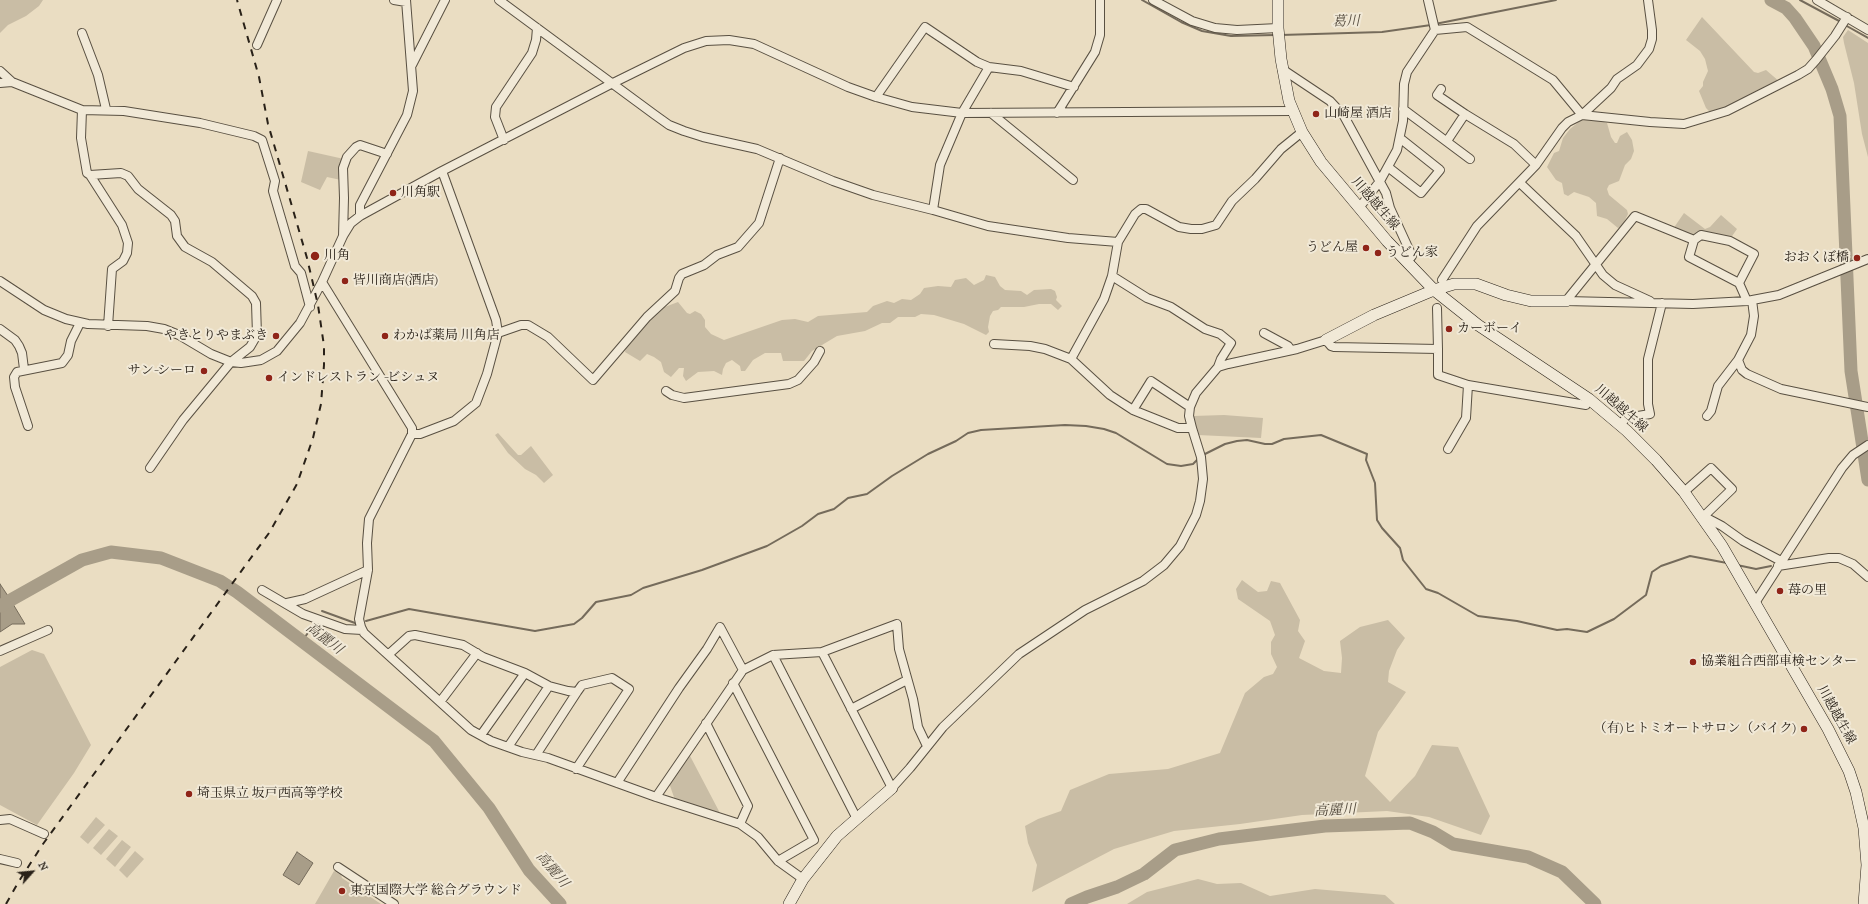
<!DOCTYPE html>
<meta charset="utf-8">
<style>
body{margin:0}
#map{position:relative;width:1868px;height:904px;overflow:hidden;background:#eaddc2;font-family:"IM FELL French Canon",serif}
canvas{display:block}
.north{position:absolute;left:12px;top:852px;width:40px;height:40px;-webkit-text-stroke:3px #f1e9d7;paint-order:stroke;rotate:63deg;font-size:11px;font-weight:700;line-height:16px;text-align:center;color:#292118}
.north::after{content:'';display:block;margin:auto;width:14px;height:18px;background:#292118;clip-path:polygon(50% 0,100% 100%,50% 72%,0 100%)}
</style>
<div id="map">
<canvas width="1868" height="904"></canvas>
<div class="north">N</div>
</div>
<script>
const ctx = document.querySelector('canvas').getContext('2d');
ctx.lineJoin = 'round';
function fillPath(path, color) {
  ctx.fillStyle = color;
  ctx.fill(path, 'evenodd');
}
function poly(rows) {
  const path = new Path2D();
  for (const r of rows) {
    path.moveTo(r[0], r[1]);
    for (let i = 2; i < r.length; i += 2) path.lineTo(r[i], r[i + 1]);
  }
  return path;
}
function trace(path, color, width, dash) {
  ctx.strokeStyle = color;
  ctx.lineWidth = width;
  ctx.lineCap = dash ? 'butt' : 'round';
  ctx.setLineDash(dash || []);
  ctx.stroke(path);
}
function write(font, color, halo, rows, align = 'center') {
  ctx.font = font + ' "IM FELL French Canon","Noto Serif JP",serif';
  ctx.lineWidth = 4;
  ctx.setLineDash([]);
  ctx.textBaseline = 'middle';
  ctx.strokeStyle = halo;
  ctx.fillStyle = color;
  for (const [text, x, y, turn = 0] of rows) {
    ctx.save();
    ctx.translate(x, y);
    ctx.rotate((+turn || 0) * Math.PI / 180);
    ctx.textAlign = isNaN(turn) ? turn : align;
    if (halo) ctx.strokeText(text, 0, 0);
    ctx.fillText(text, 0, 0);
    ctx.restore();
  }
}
fillPath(poly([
 [0,0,43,0,39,6,26,16,8,25,0,33],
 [1702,17,1754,72,1758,73,1766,70,1780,82,1729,108,1711,113,1706,108,1699,91,1703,86,1703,82,1708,71,1705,59,1700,51,1686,40],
 [1848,30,1868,43,1868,157,1862,134,1854,83,1844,43,1843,37],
 [1593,119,1607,123,1611,137,1615,143,1617,143,1620,136,1627,132,1632,140,1634,151,1631,159,1625,165,1619,181,1609,185,1607,189,1609,195,1627,210,1628,214,1622,226,1618,228,1607,219,1597,216,1596,203,1589,197,1574,192,1568,196,1564,194,1562,183,1556,180,1547,167,1554,153,1559,151,1563,138,1570,129,1581,120],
 [308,151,344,159,341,180,327,177,320,190,301,182],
 [1684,213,1705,229,1710,227,1721,215,1737,229,1730,239,1694,237,1673,229],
 [986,275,995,277,1000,286,1005,290,1021,291,1027,295,1034,290,1051,289,1055,291,1057,297,1056,300,1062,306,1058,310,1051,304,1039,304,1024,307,1001,307,998,310,993,311,990,316,988,327,989,332,986,335,964,324,934,315,921,314,915,317,898,317,890,323,882,323,865,331,837,336,812,351,804,361,783,361,781,353,765,353,753,360,745,371,741,371,740,366,732,360,726,363,723,369,722,375,714,371,698,372,686,381,683,376,684,368,679,368,671,377,664,372,661,362,654,357,647,354,640,361,625,352,626,347,632,342,636,334,662,308,678,302,687,313,690,314,695,311,701,314,705,320,705,327,711,334,724,340,782,320,795,319,808,322,818,316,867,312,873,306,887,301,894,303,902,299,911,300,920,294,924,288,938,286,951,287,955,280,966,278,974,285,984,280],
 [1224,415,1263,418,1261,438,1198,435,1193,416],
 [498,433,518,455,521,455,531,446,553,475,544,483,536,475,525,469,508,453,495,435],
 [1242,580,1258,592,1267,591,1271,581,1280,583,1300,620,1298,631,1305,641,1299,658,1324,671,1341,673,1342,658,1340,641,1360,627,1388,620,1405,638,1397,650,1389,671,1388,682,1406,692,1378,732,1365,776,1390,802,1415,776,1432,745,1458,747,1490,816,1481,835,1429,817,1387,811,1302,815,1240,824,1174,831,1114,849,1032,892,1037,865,1028,843,1025,826,1038,819,1061,811,1070,790,1109,774,1168,769,1220,753,1245,693,1264,677,1273,674,1277,667,1271,654,1271,642,1275,635,1270,621,1238,599,1236,589],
 [32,650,44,654,91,745,74,773,37,825,0,805,0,667],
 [689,754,721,815,675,800,669,783],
 [96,817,105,825,88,844,80,837],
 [109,829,118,836,101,855,93,848],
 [122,840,131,847,115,867,106,859],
 [135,851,144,859,127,878,119,870],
 [334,871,341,875,342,878,381,904,315,904],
 [1198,879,1217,884,1241,883,1270,896,1315,889,1385,895,1395,904,1127,904,1147,892]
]), '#c9bda5');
const water = poly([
 [0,584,10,599,25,624,12,624,0,632,0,584],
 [297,852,313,863,299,885,283,875,297,852]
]);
fillPath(water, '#a89d88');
trace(water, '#756b5b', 1);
trace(poly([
 [1142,0,1181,22,1202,31,1231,36,1275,35],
 [1800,0,1841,22],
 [1435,24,1556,0],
 [1845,25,1868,38],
 [1281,35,1382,32,1431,25],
 [1203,455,1225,444,1237,441,1247,440,1265,444,1272,444,1284,439,1321,435,1367,454,1366,460,1375,483,1377,520,1382,528,1400,548,1403,560,1426,589,1438,593,1478,616,1517,621,1557,630,1567,629,1587,632,1614,619,1646,595,1652,572,1661,566,1690,556,1727,563],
 [1737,565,1756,569,1771,566],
 [322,611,355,623],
 [366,621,409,609,535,631,574,624,582,618,596,602,631,595,643,588,702,570,767,546,802,526,818,514,834,509,848,498,867,494,892,476,928,454,956,441,968,433,981,430,1065,425,1086,426,1104,429,1116,433,1167,464,1181,466,1193,464,1198,459],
 [302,641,313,626]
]), '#756b5b', 2);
trace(poly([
 [1771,0,1786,8,1795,18,1814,46,1832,89,1840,116,1851,371,1868,480],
 [0,606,82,560,111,552,161,558,220,581,237,592,434,741,489,808,529,870,560,904],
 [1071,904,1087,897,1117,887,1144,874,1175,850,1219,839,1325,826,1410,823,1433,832,1453,844,1528,857,1562,872,1595,904]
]), '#a89d88', 13);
const street = poly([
 [394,0,406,2],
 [499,0,655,115,669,125,684,131,703,137,757,149,833,181,873,195,933,210,988,226,1068,238,1118,242],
 [1153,0,1192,21,1215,28,1237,30,1278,28],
 [1817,0,1868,30],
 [1435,30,1467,27,1553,80,1582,115,1650,122,1684,124,1727,111,1798,75,1808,69,1816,60,1835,36,1847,17],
 [82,33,98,75,106,109],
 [257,45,277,0],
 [412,65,445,0],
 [1282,69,1330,101,1344,116,1386,193,1390,208,1412,256,1407,262],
 [0,71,12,82,82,110,124,111,200,123,254,136,262,140,275,181,273,191,295,266,301,273,310,307],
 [0,83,12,82],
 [1441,89,1437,95,1465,114],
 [876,97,925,27,977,62,989,67,1021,71,1074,87],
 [1403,109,1470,159],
 [82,110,81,138,87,173,90,175,121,173,128,176,138,189,171,215,175,221,177,236,185,247,212,262,252,296,256,303,257,335,250,347,231,362,183,420,150,468],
 [991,113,1073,180],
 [1057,113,1095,52,1100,35,1100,0],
 [504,140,495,117,496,107,532,53,536,40,537,28],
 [1447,141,1465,114,1514,144,1536,165],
 [1388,167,1421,193,1440,170,1401,139],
 [90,175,122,225,128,243,127,253,123,261,112,269,108,326],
 [1520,183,1576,236,1603,275,1615,285,1650,301],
 [1359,208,1380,181,1397,150,1403,121,1404,84,1407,72,1435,30,1428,0],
 [933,210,940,165,962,113,989,67],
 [360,216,360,205,407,115,413,91,406,0],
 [343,236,344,198,343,168,347,157,356,147,360,145,387,154],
 [1112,276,1147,298,1171,307,1205,329,1220,334,1231,343,1221,359,1218,367],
 [1442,280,1477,226,1536,165,1562,128,1568,122,1582,115,1611,88,1617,79,1637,65,1649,49,1652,39,1652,30,1648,0],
 [0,281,44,310,66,319,88,324,147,326,164,329,179,335,211,354,231,362,241,363,261,360,277,351,300,323,322,282,343,236,351,223,360,216,442,171,611,84,684,48,706,41,729,40,754,44,848,87,876,97,912,107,962,113,1292,111],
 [322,282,412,428,412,434,369,519,367,543,368,570,359,619,361,627,364,633,471,730,491,741,522,752,548,758,656,797,740,824,758,837,778,861,803,879],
 [1739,283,1754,254,1730,241,1701,235,1694,240,1689,257,1739,283,1747,301],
 [1752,300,1754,316,1751,335,1738,360,1742,370,1747,374,1781,389,1868,407],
 [1566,301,1693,304,1747,301,1779,295,1868,259],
 [1566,301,1635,216,1694,240],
 [0,329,15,340,19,346,22,353,24,369],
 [498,333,521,325,528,325,548,337,593,380,647,317,675,291,679,278,682,274,704,265,717,255,738,247,759,223,780,158],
 [1264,333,1288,346,1291,350],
 [994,344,1030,346,1045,349,1071,359,1110,395,1133,410,1178,428,1192,428],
 [1438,349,1438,375,1468,385,1586,405,1589,399],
 [1071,359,1104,299,1112,276,1118,242,1135,214,1141,209,1146,209,1179,227,1191,229,1202,229,1216,225,1232,201,1255,179,1281,149,1302,132],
 [666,391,672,395,684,398,789,384,798,380,814,362,820,351],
 [1133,410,1151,381,1190,407],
 [1707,416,1711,411,1718,386,1738,360],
 [1620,425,1626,418,1650,414,1648,404,1648,359,1662,303],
 [28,426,15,387,14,377,17,372,62,363,68,355,71,341,80,323],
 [412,434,420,434,454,421,476,403,487,374,498,333,496,320,442,171],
 [1448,449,1466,418,1468,385],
 [1684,492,1711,468,1732,489,1704,516],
 [1701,515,1722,526,1743,541,1781,561],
 [1778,566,1829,558,1839,558,1853,564,1868,577],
 [262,590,303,614,345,629,362,630],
 [287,603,305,599,368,570],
 [1755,603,1842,468,1853,455,1868,445],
 [0,651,48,630],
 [822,652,892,788,910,768,943,727,1019,654,1085,610,1143,581,1164,565,1180,546,1196,515,1200,501,1203,479,1201,457,1192,428,1189,416,1190,407,1196,393,1218,367,1228,364,1297,349,1326,340,1331,346,1334,347,1438,349,1437,308],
 [389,654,409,636,415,635,463,645,483,657,525,673,549,686,568,691,577,692,582,685,612,678,629,689,576,769],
 [773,655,857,819],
 [733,683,814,840,778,861],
 [440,702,477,653],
 [851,709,907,680],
 [706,723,748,806,740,824],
 [481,735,525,673],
 [508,747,549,686],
 [536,755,577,692],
 [617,783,679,688,707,649,720,627,743,670],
 [656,797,743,670,773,655,822,652,897,624,899,649,913,699,918,727,927,746],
 [0,820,10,819,44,834],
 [0,859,17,863],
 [338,867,394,904]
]);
const secondary = poly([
 [1278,0,1278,28,1281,59,1289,101,1302,132,1321,162,1387,241,1434,290,1478,325,1589,399,1627,431,1656,460,1684,492,1722,546,1828,729,1849,771,1856,792,1864,828,1867,865,1864,904],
 [1326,340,1374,315,1434,290,1454,284,1476,284,1506,295,1531,301,1566,301],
 [789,904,803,879,837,836,892,788]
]);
trace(street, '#595042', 10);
trace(secondary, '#292118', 12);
trace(street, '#f1e9d7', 8);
trace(secondary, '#f1e9d7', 11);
trace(poly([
 [6,904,19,881,43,844,269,533,297,484,313,438,321,404,324,365,324,346,318,305,307,258,268,124,259,77,237,0]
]), '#292118', 2, [7, 7]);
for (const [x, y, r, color] of [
 [1316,114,4,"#8f2418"],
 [393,193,4,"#8f2418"],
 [1366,248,4,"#8f2418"],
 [1378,253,4,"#8f2418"],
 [315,256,5,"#8f2418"],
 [1857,258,4,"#8f2418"],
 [345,281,4,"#8f2418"],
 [1449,329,4,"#8f2418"],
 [276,336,4,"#8f2418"],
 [385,336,4,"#8f2418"],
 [204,371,4,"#8f2418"],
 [269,378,4,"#8f2418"],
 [1780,591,4,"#8f2418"],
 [1693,662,4,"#8f2418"],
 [1804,729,4,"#8f2418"],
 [189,794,4,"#8f2418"],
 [342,891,4,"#8f2418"]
]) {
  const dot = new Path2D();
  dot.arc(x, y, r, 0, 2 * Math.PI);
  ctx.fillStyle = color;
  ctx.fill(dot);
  trace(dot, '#f1e9d7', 1.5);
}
write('13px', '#292118', '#f1e9d7', [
 ["山崎屋 酒店",1324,114],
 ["川角駅",401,193],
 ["うどん屋",1358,248,"right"],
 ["うどん家",1386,253],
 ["川角",324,256],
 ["おおくぼ橋",1849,258,"right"],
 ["皆川商店(酒店)",353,281],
 ["カーボーイ",1457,329],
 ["やきとりやまぶき",268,336,"right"],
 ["わかば薬局 川角店",393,336],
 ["サン-シーロ",196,371,"right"],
 ["インドレストラン -ビシュヌ",277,378],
 ["苺の里",1788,591],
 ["協業組合西部車検センター",1701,662],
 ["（有)ヒトミオートサロン（バイク)",1796,729,"right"],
 ["埼玉県立 坂戸西高等学校",197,794],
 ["東京国際大学 総合グラウンド",350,891]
], 'left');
write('13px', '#292118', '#f1e9d7', [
 ["川越越生線",1375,204,49],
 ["川越越生線",1621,409,41],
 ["川越越生線",1836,715,61]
]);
write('italic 14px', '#554c3f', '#f1e9d7', [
 ["葛川",1346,22,-2],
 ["高麗川",324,639,37],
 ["高麗川",1335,811,-3],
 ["高麗川",552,870,50]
]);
</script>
